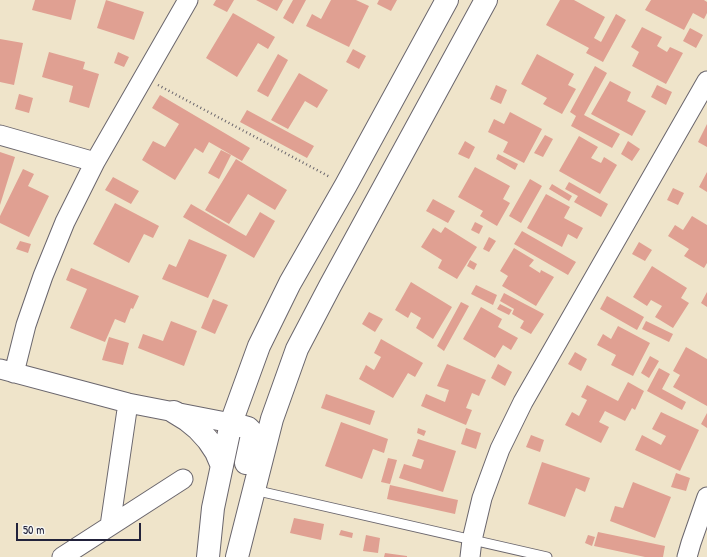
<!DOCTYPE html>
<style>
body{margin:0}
#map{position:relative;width:707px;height:557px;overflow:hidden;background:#efe4ca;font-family:"Patrick Hand",sans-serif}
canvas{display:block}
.scale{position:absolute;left:16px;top:523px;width:125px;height:18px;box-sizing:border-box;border:2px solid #22223b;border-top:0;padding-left:5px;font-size:12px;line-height:14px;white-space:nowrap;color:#22223b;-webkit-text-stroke:3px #f6f6f2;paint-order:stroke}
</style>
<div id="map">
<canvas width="707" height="557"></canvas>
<div class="scale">50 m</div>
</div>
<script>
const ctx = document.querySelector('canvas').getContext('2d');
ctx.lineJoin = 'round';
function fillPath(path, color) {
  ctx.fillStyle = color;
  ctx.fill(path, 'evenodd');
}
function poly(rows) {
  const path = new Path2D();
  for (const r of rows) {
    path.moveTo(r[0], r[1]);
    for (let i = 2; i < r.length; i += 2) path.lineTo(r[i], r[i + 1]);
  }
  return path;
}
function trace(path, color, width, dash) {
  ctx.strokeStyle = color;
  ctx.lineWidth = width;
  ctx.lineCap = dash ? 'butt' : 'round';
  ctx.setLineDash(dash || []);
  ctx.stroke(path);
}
fillPath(poly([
 [35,0,76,0,71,20,32,10],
 [106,0,144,12,134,40,97,28],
 [216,0,234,0,227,12,213,5],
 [256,0,283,0,277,11],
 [293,0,306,0,293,24,283,18],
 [331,0,356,0,369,6,349,47,306,26,312,14,321,19],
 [379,0,397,0,391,11,377,4],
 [560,0,574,0,605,17,594,38,601,42,616,14,626,20,603,62,586,53,589,48,546,25],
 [651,0,704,0,707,2,707,13,704,19,693,13,684,30,645,10],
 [233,13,275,37,268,49,258,43,237,77,206,58],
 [642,27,662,37,657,46,667,52,670,47,683,53,666,84,632,66,639,52,631,47],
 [690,28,703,35,696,48,683,41],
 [0,39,23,43,14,85,0,82],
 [353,49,366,56,359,69,346,62],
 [49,52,85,62,83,69,99,74,89,108,69,102,73,86,42,77],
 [118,52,129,57,124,67,114,63],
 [278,54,288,60,268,97,257,91],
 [537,54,574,74,568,85,576,89,562,114,543,104,547,98,521,84],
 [595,66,607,73,584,115,620,134,612,148,571,126,576,116,570,112],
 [299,73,328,90,317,108,305,101,288,129,271,120],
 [610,81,631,92,627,101,646,111,632,136,591,114],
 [496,85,507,90,501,104,490,99],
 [657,85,672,92,666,105,651,97],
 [19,94,33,98,29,113,15,109],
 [160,95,250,148,242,161,209,142,203,153,195,148,175,180,142,160,153,141,165,147,179,124,152,108],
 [247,110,314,146,307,158,240,122],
 [510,112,542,129,524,163,503,152,508,142,488,132,494,119,504,124],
 [707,124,707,147,698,142],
 [545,135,553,139,543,157,534,153],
 [579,136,598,147,591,158,601,163,604,157,617,165,600,194,559,171],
 [465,141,475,147,469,159,458,154],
 [628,141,640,149,632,161,621,154],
 [221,150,231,155,219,179,208,173],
 [0,152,15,157,0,205],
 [498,154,518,164,515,170,496,159],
 [236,159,287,190,275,210,248,194,229,224,205,210],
 [475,167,510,186,503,199,510,203,497,226,480,216,483,211,458,197],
 [23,169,34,174,28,186,49,196,29,237,0,223,0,216],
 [707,172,707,192,699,187],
 [113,177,139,191,131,204,105,190],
 [530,179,542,186,521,223,509,216],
 [569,182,608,204,601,217,574,202,578,196,565,189],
 [552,184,572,196,569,201,549,189],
 [673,188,684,193,678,205,667,200],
 [546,194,570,207,564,218,583,228,577,239,568,234,562,247,527,228],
 [433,199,455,211,448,223,426,211],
 [115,203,159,226,153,238,144,234,129,263,93,244],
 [191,204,246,236,260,212,275,221,254,258,183,217],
 [692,216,707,225,707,263,704,268,684,256,689,249,668,236,675,225,683,230],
 [475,222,483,226,479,234,471,230],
 [445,227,477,247,457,279,438,268,442,260,421,247,433,228,441,233],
 [522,231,576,262,568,275,514,244],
 [489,237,496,241,489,252,483,249],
 [189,239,227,255,208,298,162,279,169,264,176,267],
 [20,241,31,244,28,253,16,249],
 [639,242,652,250,645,261,632,254],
 [514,248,534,260,529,266,540,273,541,270,554,277,536,306,502,286,508,276,500,271],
 [470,260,477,264,474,270,467,266],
 [652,266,687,288,681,298,689,303,673,328,655,317,662,306,651,300,647,306,633,297],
 [71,268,139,296,133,309,131,308,125,323,115,319,105,342,70,328,87,289,66,280],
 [411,282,452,307,433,339,416,328,421,318,411,312,408,318,395,310],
 [476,285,497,295,493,305,471,294],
 [707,292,707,307,701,303],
 [504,293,544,314,531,334,520,328,524,321,512,314,514,309,500,301],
 [607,296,644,317,637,330,600,309],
 [213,299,228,305,215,334,201,328],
 [461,302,469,306,444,351,437,346],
 [500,304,512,310,509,315,497,309],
 [481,307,502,319,498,327,518,338,511,350,503,345,495,358,463,339],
 [369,312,383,319,375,332,362,324],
 [171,321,197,331,184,366,138,348,143,334,163,341],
 [646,321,673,334,669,342,642,329],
 [618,326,650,343,633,376,611,365,616,355,597,345,603,334,611,339],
 [109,337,129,343,123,365,102,360],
 [381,339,423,363,415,377,408,373,393,398,359,379,366,365,374,370,381,357,374,353],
 [686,347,707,359,707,406,673,387,680,375,673,371],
 [575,352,587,359,581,371,568,364],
 [650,356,659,361,649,378,641,373],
 [447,364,486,380,479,396,472,393,466,408,472,410,466,425,421,406,426,394,445,402,449,390,437,386],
 [498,364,512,372,505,386,491,378],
 [659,368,670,374,662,389,686,402,682,410,647,391],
 [628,382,644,391,635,410,632,408,625,421,605,411,599,422,609,427,601,443,565,425,572,412,579,416,587,400,581,397,587,385,618,401],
 [326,394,375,411,370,425,321,408],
 [661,412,699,430,680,471,635,450,642,435,661,445,666,436,652,429],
 [707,413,707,428,701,424],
 [341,422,388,439,384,453,373,449,362,479,325,466],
 [418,428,426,431,424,436,417,433],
 [466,428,481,433,476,449,461,444],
 [531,435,544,440,540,452,526,447],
 [418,439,456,451,443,492,399,478,404,464,421,469,424,460,412,456],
 [388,458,397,460,390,484,381,482],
 [542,462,590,478,585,492,576,488,565,517,528,504],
 [676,473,690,478,686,491,671,487],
 [633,482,671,497,655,538,610,521,615,506,623,508],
 [390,485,458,500,455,514,387,499],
 [294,518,324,524,321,540,290,533],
 [341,530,353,533,352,538,339,535],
 [598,532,665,546,663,557,645,557,594,546],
 [366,535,380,538,378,553,363,551],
 [588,535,595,537,592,546,585,543],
 [385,553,407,556,407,557,384,557]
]), '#e0a092');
const service = poly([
 [254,490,547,557]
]);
const minor = poly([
 [0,135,95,162],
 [0,369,128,403,231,423],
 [14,373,26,325,43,276,65,222,95,162,188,0],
 [110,526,128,403],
 [62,557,183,479],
 [470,557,472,540,482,498,500,449,523,402,707,81],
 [687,557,691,543,707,497]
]);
const tertiary = poly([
 [174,412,187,420,198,429,208,440,216,452,222,466],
 [231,423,248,428,251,431,252,435,246,463],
 [208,557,213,508,231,423,259,346,290,283,346,185,447,0],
 [237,557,272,419,297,349,330,286,486,0]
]);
trace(service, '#6a666d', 11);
trace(minor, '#6a666d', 21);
trace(tertiary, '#6a666d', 24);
trace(poly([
 [158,85,330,177]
]), '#6a666d', 2.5, [1, 3]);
trace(service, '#fff', 9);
trace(minor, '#fff', 19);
trace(tertiary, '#fff', 22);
</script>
